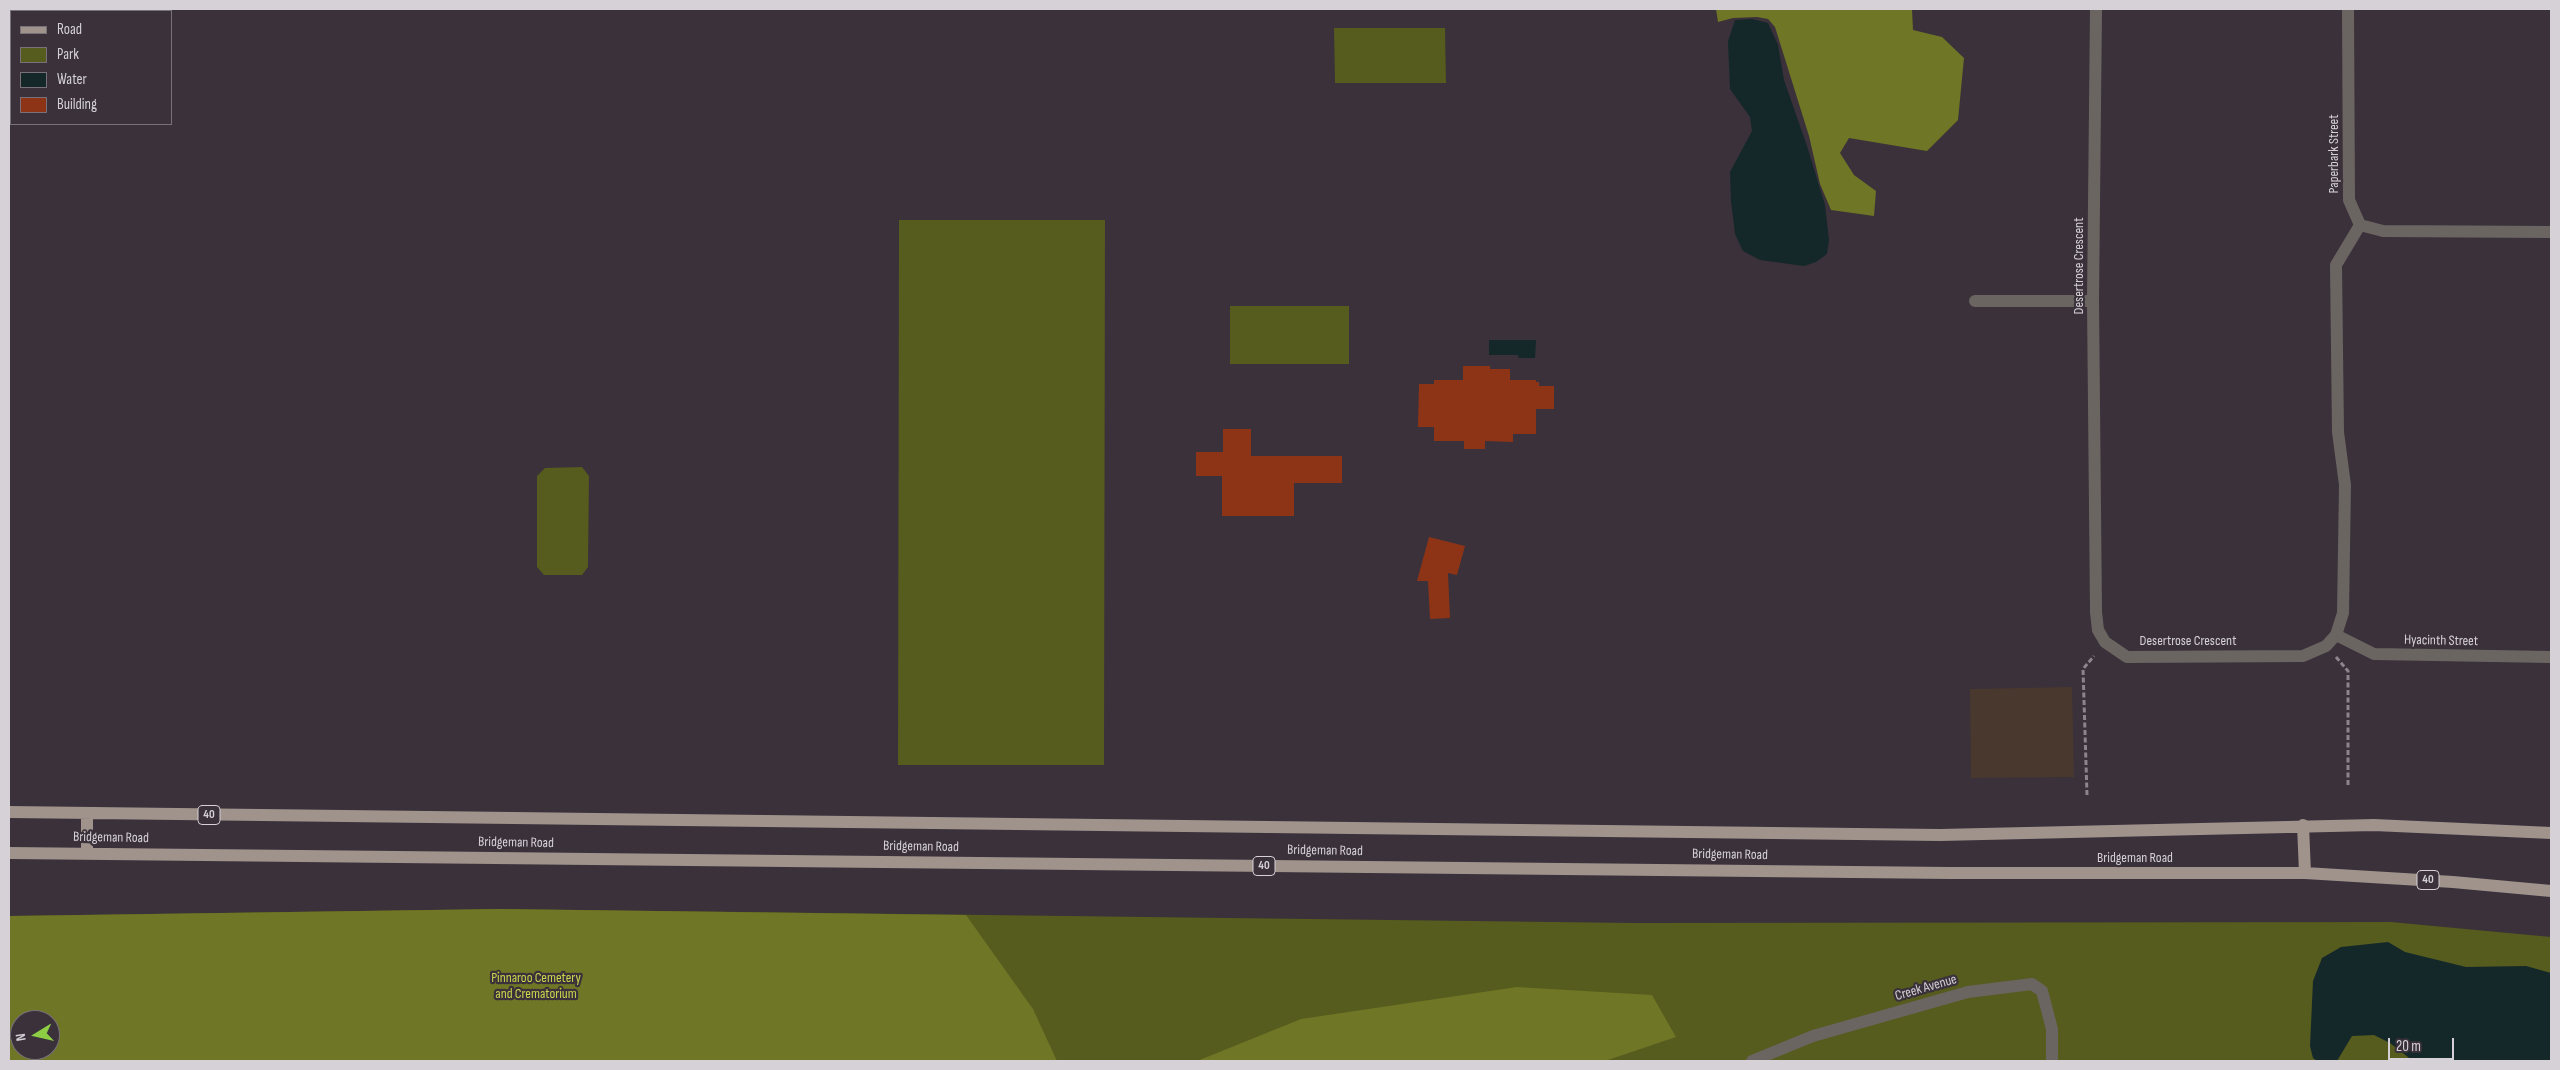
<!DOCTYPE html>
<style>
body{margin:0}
#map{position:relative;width:2560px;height:1070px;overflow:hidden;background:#3a313b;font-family:"Sofia Sans Condensed",sans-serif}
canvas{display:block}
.frame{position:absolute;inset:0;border:10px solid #d6d1d7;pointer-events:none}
.legend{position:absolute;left:10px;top:10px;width:162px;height:115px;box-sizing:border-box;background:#3a313b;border:1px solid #787179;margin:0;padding:6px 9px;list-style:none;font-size:15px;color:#d6d1d7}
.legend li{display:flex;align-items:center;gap:10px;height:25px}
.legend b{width:25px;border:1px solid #787179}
.north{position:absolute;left:10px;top:1010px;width:50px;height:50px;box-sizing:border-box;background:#3a313b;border:1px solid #787179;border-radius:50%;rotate:261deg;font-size:14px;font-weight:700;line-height:20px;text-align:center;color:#d6d1d7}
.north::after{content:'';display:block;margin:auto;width:18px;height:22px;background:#8dce44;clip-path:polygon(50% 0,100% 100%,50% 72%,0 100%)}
.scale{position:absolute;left:2388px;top:1038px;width:66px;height:22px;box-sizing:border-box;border:2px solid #d6d1d7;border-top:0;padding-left:6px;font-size:15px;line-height:18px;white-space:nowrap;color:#d6d1d7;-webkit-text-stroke:4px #3a313b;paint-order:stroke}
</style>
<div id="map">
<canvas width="2560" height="1070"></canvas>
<div class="frame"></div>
<ul class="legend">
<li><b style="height:6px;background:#9f938c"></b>Road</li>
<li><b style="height:14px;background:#565b1e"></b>Park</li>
<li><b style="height:14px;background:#14282a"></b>Water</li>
<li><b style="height:14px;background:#8e3416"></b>Building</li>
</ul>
<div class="north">N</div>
<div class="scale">20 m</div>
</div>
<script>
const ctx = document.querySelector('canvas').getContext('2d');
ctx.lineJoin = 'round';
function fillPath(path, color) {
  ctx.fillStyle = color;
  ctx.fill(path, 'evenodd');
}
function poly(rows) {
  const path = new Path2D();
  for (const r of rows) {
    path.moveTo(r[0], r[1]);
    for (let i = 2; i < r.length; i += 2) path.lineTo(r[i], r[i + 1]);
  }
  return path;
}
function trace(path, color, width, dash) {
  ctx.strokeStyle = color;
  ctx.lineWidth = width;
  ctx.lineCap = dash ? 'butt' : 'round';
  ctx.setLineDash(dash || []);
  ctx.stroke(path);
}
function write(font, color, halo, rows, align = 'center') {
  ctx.font = font + ' "Sofia Sans Condensed",sans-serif';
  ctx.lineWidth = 4.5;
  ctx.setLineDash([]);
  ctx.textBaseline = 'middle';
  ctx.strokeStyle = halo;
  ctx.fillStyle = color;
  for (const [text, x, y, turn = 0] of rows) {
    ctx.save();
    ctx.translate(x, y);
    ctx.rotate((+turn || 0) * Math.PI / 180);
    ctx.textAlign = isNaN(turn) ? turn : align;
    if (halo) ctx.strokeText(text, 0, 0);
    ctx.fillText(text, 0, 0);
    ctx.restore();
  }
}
fillPath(poly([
 [2072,687,2074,777,1971,778,1970,689]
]), '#49382e');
fillPath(poly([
 [1334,28,1445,28,1446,83,1335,83],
 [899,220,1105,220,1104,765,898,765],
 [1230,306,1349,306,1349,364,1230,364],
 [582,467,589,476,588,567,582,575,544,575,537,567,537,476,545,468],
 [499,909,1635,923,2391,922,2551,937,2551,1061,9,1061,9,916],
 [20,1020,50,1020,50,1050,20,1050]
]), '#565b1e');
fillPath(poly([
 [1716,9,1912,9,1913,30,1942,37,1964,58,1958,120,1927,151,1849,138,1840,153,1854,175,1876,191,1874,216,1831,210,1820,184,1809,136,1775,27,1768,19,1757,17,1733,18,1718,22],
 [499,909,966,915,1033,1009,1057,1061,9,1061,9,916],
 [20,1020,50,1020,50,1050,20,1050],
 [1517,987,1652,995,1676,1037,1605,1061,1197,1061,1301,1019]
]), '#6f7625');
fillPath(poly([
 [1752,19,1768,23,1778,45,1784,80,1807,146,1825,205,1829,240,1827,254,1816,262,1804,266,1760,260,1743,251,1735,234,1731,201,1730,172,1752,131,1750,117,1730,89,1728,41,1735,20],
 [1489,340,1536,340,1535,358,1519,358,1518,355,1489,355],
 [2388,942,2405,952,2466,967,2526,966,2551,973,2551,1061,2413,1061,2390,1043,2374,1035,2352,1036,2337,1061,2317,1061,2313,1058,2310,1046,2313,981,2322,958,2341,947]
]), '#14282a');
fillPath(poly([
 [1463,366,1490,366,1490,369,1510,369,1510,380,1536,380,1536,382,1539,382,1539,386,1554,386,1554,409,1536,409,1536,434,1513,434,1513,442,1485,441,1485,449,1464,449,1464,441,1434,441,1434,427,1418,427,1419,384,1434,384,1434,380,1463,380],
 [1223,429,1251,429,1251,456,1342,456,1342,483,1294,483,1294,516,1222,516,1222,476,1196,476,1196,452,1223,452],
 [1429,537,1465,546,1457,575,1448,573,1450,618,1430,619,1428,581,1417,581]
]), '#8e3416');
trace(poly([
 [2336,657,2348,671,2348,787],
 [2087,795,2083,669,2094,656]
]), '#8c858d', 3, [5, 2.5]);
trace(poly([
 [2096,9,2093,301,2096,612,2098,630,2105,642,2127,657,2303,656,2326,646,2336,635,2343,613,2345,485,2338,432,2336,265,2360,225],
 [2348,9,2349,200,2360,225,2383,231,2551,232],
 [1975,301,2093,301],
 [2336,635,2374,654,2551,657],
 [1752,1061,1813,1036,1968,992,2032,984,2042,991,2052,1029,2052,1061]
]), '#6b6561', 12);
trace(poly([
 [9,812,1940,835,2374,825,2551,833],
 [87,814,87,852],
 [2303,825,2305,873],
 [9,853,1950,873,2305,873,2453,882,2551,891]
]), '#9f938c', 12);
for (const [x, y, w] of [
 [209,815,22],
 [1264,866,22],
 [2428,880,22]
]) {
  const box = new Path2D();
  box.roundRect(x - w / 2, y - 9.5, w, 19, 4);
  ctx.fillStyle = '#3a313b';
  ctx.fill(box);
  trace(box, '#d6d1d7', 1);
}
write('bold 12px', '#d6d1d7', null, [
 ["40",209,815],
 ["40",1264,866],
 ["40",2428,880]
]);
write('14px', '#d6d1d7', '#3a313b', [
 ["Paperbark Street",2334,154,-90],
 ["Desertrose Crescent",2079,266,-90],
 ["Desertrose Crescent",2188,641],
 ["Hyacinth Street",2441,641,1],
 ["Bridgeman Road",111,838,1],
 ["Bridgeman Road",516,843,1],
 ["Bridgeman Road",921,847,1],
 ["Bridgeman Road",1325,851,1],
 ["Bridgeman Road",1730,855,1],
 ["Bridgeman Road",2135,858],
 ["Creek Avenue",1926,988,-16]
]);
write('14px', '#cbd64c', '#3a313b', [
 ["Pinnaroo Cemetery",536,978],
 ["and Crematorium",536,994]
]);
</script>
